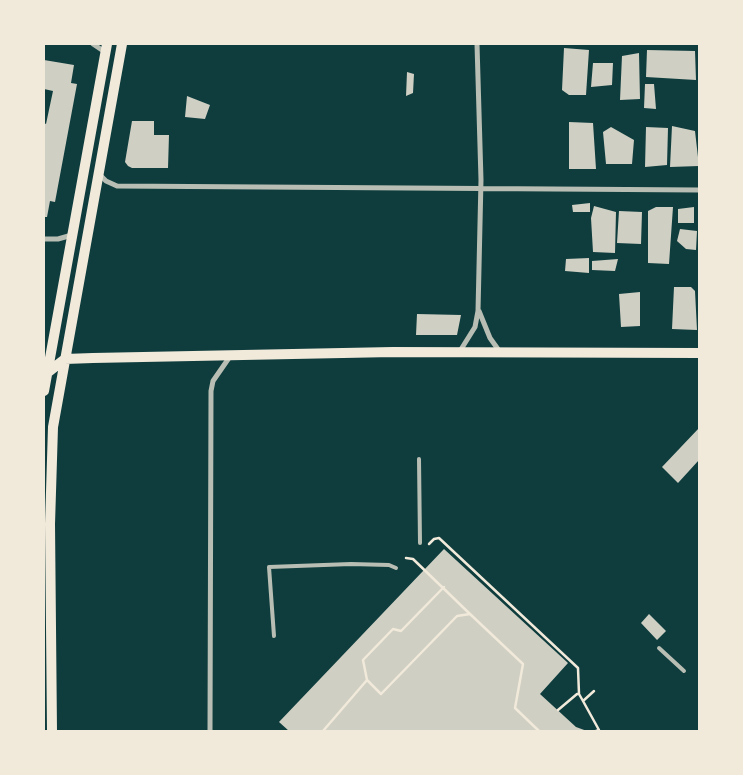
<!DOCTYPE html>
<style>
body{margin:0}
#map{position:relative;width:743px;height:775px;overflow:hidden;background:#0f3d3e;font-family:Quicksand,sans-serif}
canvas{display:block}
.frame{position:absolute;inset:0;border:45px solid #f1e9da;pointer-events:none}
</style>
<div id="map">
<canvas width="743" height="775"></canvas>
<div class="frame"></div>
</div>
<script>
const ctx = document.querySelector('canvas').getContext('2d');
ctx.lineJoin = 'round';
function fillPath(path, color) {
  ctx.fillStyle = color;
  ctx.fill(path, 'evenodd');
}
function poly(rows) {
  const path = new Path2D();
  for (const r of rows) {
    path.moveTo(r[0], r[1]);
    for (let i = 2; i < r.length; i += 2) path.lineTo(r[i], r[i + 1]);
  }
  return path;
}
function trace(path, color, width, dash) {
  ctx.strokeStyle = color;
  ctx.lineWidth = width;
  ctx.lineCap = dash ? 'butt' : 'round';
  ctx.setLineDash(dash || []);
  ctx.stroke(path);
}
fillPath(poly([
 [564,48,589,50,586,95,569,95,562,90],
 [647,50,695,51,696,80,646,77],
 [639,53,640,99,620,100,622,56],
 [44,60,74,65,71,83,77,84,55,202,50,201,47,217,44,217,44,123,46,124,53,91,44,89],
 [593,63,613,63,612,85,591,87],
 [407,72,414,74,413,93,406,96],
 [645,84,654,84,656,109,644,108],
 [187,96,210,105,205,119,185,117],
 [132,121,154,121,154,135,169,135,168,168,132,168,128,166,125,162],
 [569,122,593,123,596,169,569,169],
 [672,126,695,131,699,166,670,167],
 [611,127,634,140,632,164,606,164,603,132],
 [646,127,668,128,667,165,645,167],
 [590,203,590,212,573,212,572,205],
 [594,206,616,212,615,253,593,252,591,218],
 [656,207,673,207,669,264,648,263,648,211],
 [694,207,694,223,678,223,678,209],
 [619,211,642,212,641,244,617,243],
 [680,229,697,231,696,250,686,249,677,241],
 [589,258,589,273,565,271,566,259],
 [618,259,615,271,592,270,592,261],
 [674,287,691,287,695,291,697,330,672,329],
 [640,292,640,326,621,327,619,294],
 [417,314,461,315,457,335,416,335],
 [699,428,699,460,678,483,662,467],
 [444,549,568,663,540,694,576,727,587,731,289,731,279,722],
 [649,614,666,631,657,640,641,623]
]), '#cfcfc3');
trace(poly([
 [429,544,434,539,439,538,578,668,579,694],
 [470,614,523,664,515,708,539,731],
 [367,680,363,660,393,629,401,631,444,587],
 [594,691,583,701,599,730,596,731],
 [558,710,577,694,579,694,583,701],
 [323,731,367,680,381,694,457,616,470,614,413,559,406,558]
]), '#f1e9da', 2.5);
trace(poly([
 [419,459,420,543],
 [274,636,269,567,351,564,389,565,396,568],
 [659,648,684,671]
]), '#b8beb3', 4);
trace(poly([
 [93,44,105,52],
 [99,174,106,181,117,186,699,190],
 [44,239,58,239,72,235],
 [479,311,490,338,500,352],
 [460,351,475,327,478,311,481,180,477,44],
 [210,731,211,391,213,381,231,355]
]), '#b8beb3', 5);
trace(poly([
 [47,373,65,359,93,358,393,352,699,353],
 [44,391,107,44],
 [52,731,50,524,53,427,122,44]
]), '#f1e9da', 10);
</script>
